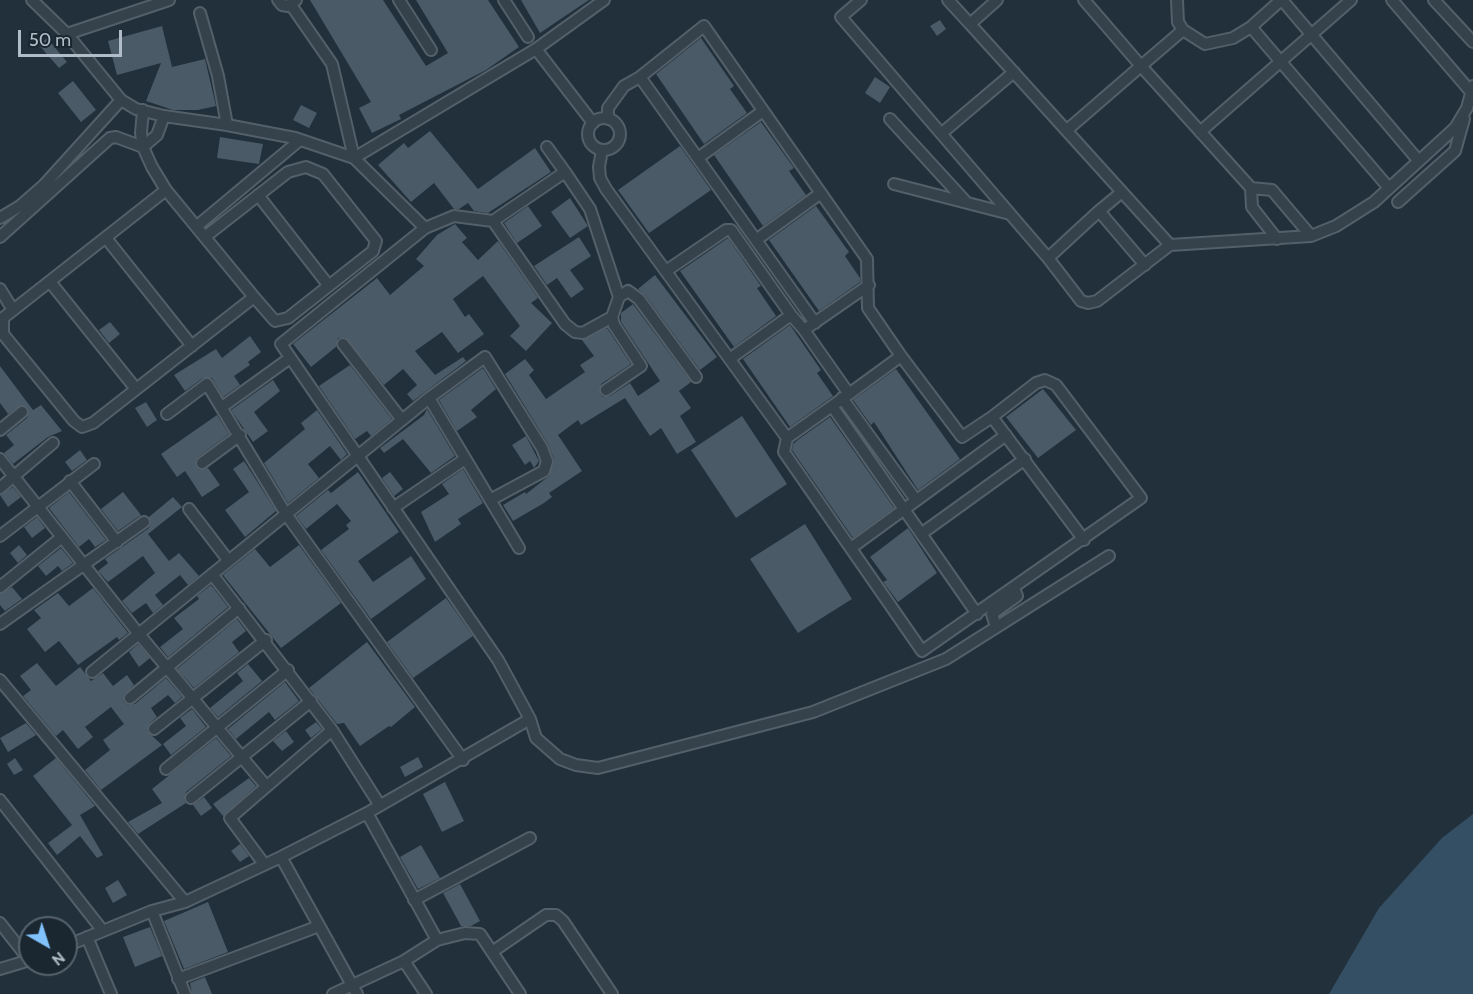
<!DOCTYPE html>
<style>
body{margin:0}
#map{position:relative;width:1473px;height:994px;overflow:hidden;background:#21303b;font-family:Cabin,sans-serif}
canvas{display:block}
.north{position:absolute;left:18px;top:916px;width:60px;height:60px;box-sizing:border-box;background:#1a2630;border:2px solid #56626c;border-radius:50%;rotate:141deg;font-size:16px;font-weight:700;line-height:24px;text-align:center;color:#b0bcc7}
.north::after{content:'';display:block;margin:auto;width:21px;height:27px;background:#81c2fc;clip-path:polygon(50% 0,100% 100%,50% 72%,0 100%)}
.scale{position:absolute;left:18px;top:30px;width:104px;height:27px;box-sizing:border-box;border:3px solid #b0bcc7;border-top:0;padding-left:8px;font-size:18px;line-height:21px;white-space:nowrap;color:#b0bcc7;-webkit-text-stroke:4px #1a2630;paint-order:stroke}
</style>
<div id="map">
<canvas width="1473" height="994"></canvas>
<div class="north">N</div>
<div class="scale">50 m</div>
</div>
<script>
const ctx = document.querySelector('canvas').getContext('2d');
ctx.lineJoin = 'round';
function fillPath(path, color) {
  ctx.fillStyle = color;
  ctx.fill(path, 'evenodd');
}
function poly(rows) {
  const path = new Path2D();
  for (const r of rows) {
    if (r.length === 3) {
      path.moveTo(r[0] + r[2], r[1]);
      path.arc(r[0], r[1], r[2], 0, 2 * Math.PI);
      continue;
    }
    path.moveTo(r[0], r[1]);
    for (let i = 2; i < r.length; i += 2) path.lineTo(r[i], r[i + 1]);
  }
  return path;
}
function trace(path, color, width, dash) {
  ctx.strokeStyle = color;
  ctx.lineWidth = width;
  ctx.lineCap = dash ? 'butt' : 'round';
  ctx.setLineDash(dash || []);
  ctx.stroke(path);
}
fillPath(poly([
 [1473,814,1473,994,1329,994,1379,908,1442,838]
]), '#344f63');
fillPath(poly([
 [310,0,383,0,426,66,448,53,416,0,488,0,519,47,486,70,399,115,401,119,372,133,359,108,371,102],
 [521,0,589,0,540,33],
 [940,20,946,29,937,36,930,26],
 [162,26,172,67,205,59,216,106,198,110,173,110,146,101,161,63,117,75,108,41],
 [47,38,67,62,59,68,39,45],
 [701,38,734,86,730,89,747,113,704,144,656,74],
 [875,77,890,87,880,103,865,93],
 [73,81,96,110,81,122,58,93],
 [301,105,317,113,309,128,293,120],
 [761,122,794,168,789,171,806,195,763,226,714,155],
 [430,131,478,189,535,148,551,172,488,213,474,211,468,203,459,209,454,209,434,183,411,202,378,165,404,143,408,148],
 [220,137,263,144,259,164,217,158],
 [680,146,711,190,649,233,618,190],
 [570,198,588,226,570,238,551,212],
 [528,206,542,226,517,243,504,223],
 [816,206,849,252,845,256,860,278,860,282,819,311,769,240],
 [455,224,467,238,462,242,478,260,498,241,538,298,531,303,552,323,526,351,510,336,520,326,483,276,453,299,465,317,469,314,484,334,458,353,442,332,415,351,435,375,463,357,466,361,413,401,407,394,417,385,403,369,384,385,345,337,338,338,336,347,311,367,293,344,377,278,390,295,424,266,416,259,437,235],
 [579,237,591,256,570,270,584,289,571,298,557,278,547,285,534,266],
 [728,238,761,286,757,288,776,316,734,347,680,271],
 [655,275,717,357,700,370,645,295,638,289],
 [633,304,691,382,679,391,691,408,680,416,696,442,677,454,661,428,650,436,625,398,581,425,578,420,558,435,582,471,549,493,552,497,544,503,513,521,503,505,525,492,526,494,549,476,554,459,548,444,505,374,525,359,534,370,529,375,546,399,585,372,580,365,594,356,582,340,607,328,631,364,601,384,600,394,603,397,610,396,630,383,638,396,660,381,621,322,621,313],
 [110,322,120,334,109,343,99,330],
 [790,325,821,370,817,373,833,396,790,427,743,359],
 [250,336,261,352,248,362,250,365,234,376,240,385,223,397,212,378,203,378,185,391,174,375,216,349,222,358],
 [350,365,392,419,371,436,367,431,355,439,319,386],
 [0,366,33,410,41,405,62,431,48,437,13,464,4,453,14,445,6,435,27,418,29,411,27,407,21,405,8,414,0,403],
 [483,368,496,389,471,410,477,417,457,431,439,400],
 [896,369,960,459,918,490,874,422,871,425,853,400],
 [273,380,280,391,254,412,268,431,253,442,231,410],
 [1043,389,1076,430,1038,458,1006,417],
 [146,402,157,420,147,427,135,408],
 [427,409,455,456,431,473,403,439,384,453,380,448,424,415],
 [317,410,347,454,341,460,330,446,308,464,319,478,288,503,264,463,305,429,301,423],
 [217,415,229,434,198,457,195,463,200,470,208,468,220,485,202,497,185,471,177,477,161,454],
 [742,416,787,484,736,518,691,450],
 [830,417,894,508,853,538,792,450,793,444,799,439],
 [526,436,539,461,534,468,530,461,525,465,512,445],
 [80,450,87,460,72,471,65,462],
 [244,461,276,511,245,537,225,510,249,492,233,469],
 [463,469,483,503,458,519,461,524,435,542,421,512,449,494,442,484],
 [358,472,399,532,358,561,373,582,411,556,426,579,371,619,321,550,349,529,346,525,351,521,337,504,306,529,296,516,328,490,331,493],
 [390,472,403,489,394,496,382,478],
 [13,487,21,497,8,507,0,495],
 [69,492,106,540,95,547,89,539,79,547,49,508],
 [123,492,141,515,118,531,101,509],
 [173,497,182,507,148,534,169,561,179,553,199,576,188,585,180,575,155,595,163,605,153,613,146,603,132,613,122,601,155,573,143,556,108,582,98,571,108,563,105,559,149,528,151,522,149,517],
 [37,517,45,528,32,538,24,527],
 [805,524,852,599,798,633,750,559],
 [908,528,937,573,898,602,883,582,887,580,870,557],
 [19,545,27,555,18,563,10,553],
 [299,545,341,603,281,648,223,575,255,549,270,567],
 [61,548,73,563,62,571,58,566,46,576,38,566],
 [211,585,228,607,168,657,160,647,183,629,174,618,199,599,197,596],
 [12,587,22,599,5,611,0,605,0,594],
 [93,588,128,633,119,640,117,637,78,665,59,641,45,652,27,629,41,618,34,610,58,593,69,606],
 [446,598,473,636,413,678,387,642],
 [237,619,246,631,232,642,239,652,194,688,177,669],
 [367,642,415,707,391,727,389,726,360,746,344,723,337,724,309,688],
 [138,644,150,658,139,667,129,652],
 [37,663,56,686,80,667,91,681,103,673,113,686,127,675,134,685,123,696,124,702,128,705,135,704,166,678,182,697,175,703,168,695,151,708,157,717,149,724,147,731,162,745,101,790,85,770,110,750,103,740,124,724,111,707,85,727,93,737,78,749,63,730,56,736,23,696,31,690,20,676],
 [248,664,262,681,218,717,210,708,243,681,237,673],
 [285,682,299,701,275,720,269,712,236,739,228,729],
 [192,709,206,727,171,755,163,744,186,726,180,718],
 [316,722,322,729,311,738,305,730],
 [26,723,36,735,8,752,0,738],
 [286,731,294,742,282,751,273,741],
 [216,738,231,756,186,792,184,799,186,803,138,834,128,822,162,803,152,789],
 [418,757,423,767,405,777,400,767],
 [15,758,23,770,14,775,7,764],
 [56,758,95,806,80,815,103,855,97,858,80,836,57,855,48,843,72,825,33,776],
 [249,778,256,786,223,816,213,804],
 [445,782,464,821,442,832,423,794],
 [204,797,212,808,201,816,193,805],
 [240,844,249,856,240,862,231,851],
 [421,845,440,878,418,889,400,857],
 [118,880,127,895,113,903,105,888],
 [460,884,480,921,471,926,461,926,443,893],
 [208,902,228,952,184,969,164,921],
 [150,927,162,956,135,967,123,937],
 [205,977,212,994,192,994,190,983]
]), '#4a5a67');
const minor = poly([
 [32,0,67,34,121,100,136,109,164,116,227,125,295,138,354,158,425,228],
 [278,0,282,5,288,6,296,0],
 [399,0,431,50],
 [504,0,528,37],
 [861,0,841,17,1048,258,1081,301,1088,303,1097,301,1170,245,1311,236,1336,226,1374,202,1455,128,1467,108,1473,86],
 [948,0,970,24,997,0],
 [1177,0,1178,22,1183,30,1205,44,1233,38,1251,27,1281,0],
 [1282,0,1418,160],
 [1392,0,1471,92],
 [1434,0,1473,42],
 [291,5,332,64,354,158,536,49,604,0],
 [200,13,218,76,227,125],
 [970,24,1170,245],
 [1251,27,1389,188],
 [1183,30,1141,66,1251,188,1252,207,1277,239],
 [67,34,169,0],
 [536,49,593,123],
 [640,77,815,323],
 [143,110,141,133,143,147,152,167,166,190,254,297,93,423,82,427,74,421,3,334,3,318,166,190],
 [604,134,16],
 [608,119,608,108,624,86,640,77,704,26,867,259,868,308,901,356,849,394],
 [890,119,966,202],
 [1067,130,1141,66,1084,0],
 [1200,132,1351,0],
 [942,133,1014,72],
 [143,147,157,135,164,116],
 [547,147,565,172],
 [602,150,599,167,600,178,606,189,787,438,784,452,922,651,1141,498,1056,385,1045,380,1036,383,992,417],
 [698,158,763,111],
 [894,184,1010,214],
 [1251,188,1272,190,1311,236],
 [1122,192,1099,211,1145,265],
 [258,195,329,286],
 [1398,202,1455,151,1464,119],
 [0,218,20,206,44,185,121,100],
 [493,221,565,172,590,209,619,297,612,317,614,325,641,366,606,390],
 [197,226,300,140],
 [206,236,288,172,306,167,323,174,376,241,373,251,288,318,275,321,254,297],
 [0,237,110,138,116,137,143,147],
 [106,238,192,346],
 [756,240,821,193],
 [1048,258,1099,211],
 [666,271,726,230,731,230,791,315],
 [51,283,136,389],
 [0,289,13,310],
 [619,297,628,291,639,299,696,377],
 [804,330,849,394,832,406,977,614],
 [343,344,402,420],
 [901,356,962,437,992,417,1084,540],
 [731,358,791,315,804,330,869,285],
 [429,398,519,548],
 [842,398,916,500],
 [222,407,290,358],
 [167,414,207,384,286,514,463,760],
 [0,430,22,412],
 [787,438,832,406],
 [0,459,138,633,266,786],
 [202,463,240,435],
 [70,481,117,542],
 [0,488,53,443],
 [393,508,465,459],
 [189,509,228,560],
 [921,534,1025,459],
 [0,536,94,464],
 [851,548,1006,435],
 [212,574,332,730,379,804],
 [0,587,62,537],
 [0,624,144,522],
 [996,627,992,614,1017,596,1014,588],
 [92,672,429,398,485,357,542,448,547,461,544,471,490,500],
 [0,680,185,902],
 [130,698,239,608],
 [530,719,498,660,281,344,425,228,454,216,493,221,565,324,575,332,583,333,612,317],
 [154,729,266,640],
 [166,769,288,670],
 [191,798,311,701],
 [0,800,103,931],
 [367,813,437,940],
 [281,857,357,994],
 [264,864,230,818,332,730],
 [414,900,530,838],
 [152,911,185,994],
 [0,923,30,961],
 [87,937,111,994],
 [66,946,152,911,185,902,281,857,367,813,530,719,536,738,560,759,576,765,598,768,813,712,946,659,1109,556],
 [492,952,546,915,556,915,563,921,612,994],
 [404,961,426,994],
 [0,969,30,960],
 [178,979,319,926],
 [333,994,404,961,437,940,465,933,480,934,520,994]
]);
trace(minor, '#535f69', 14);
trace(minor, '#35414b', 10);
</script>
